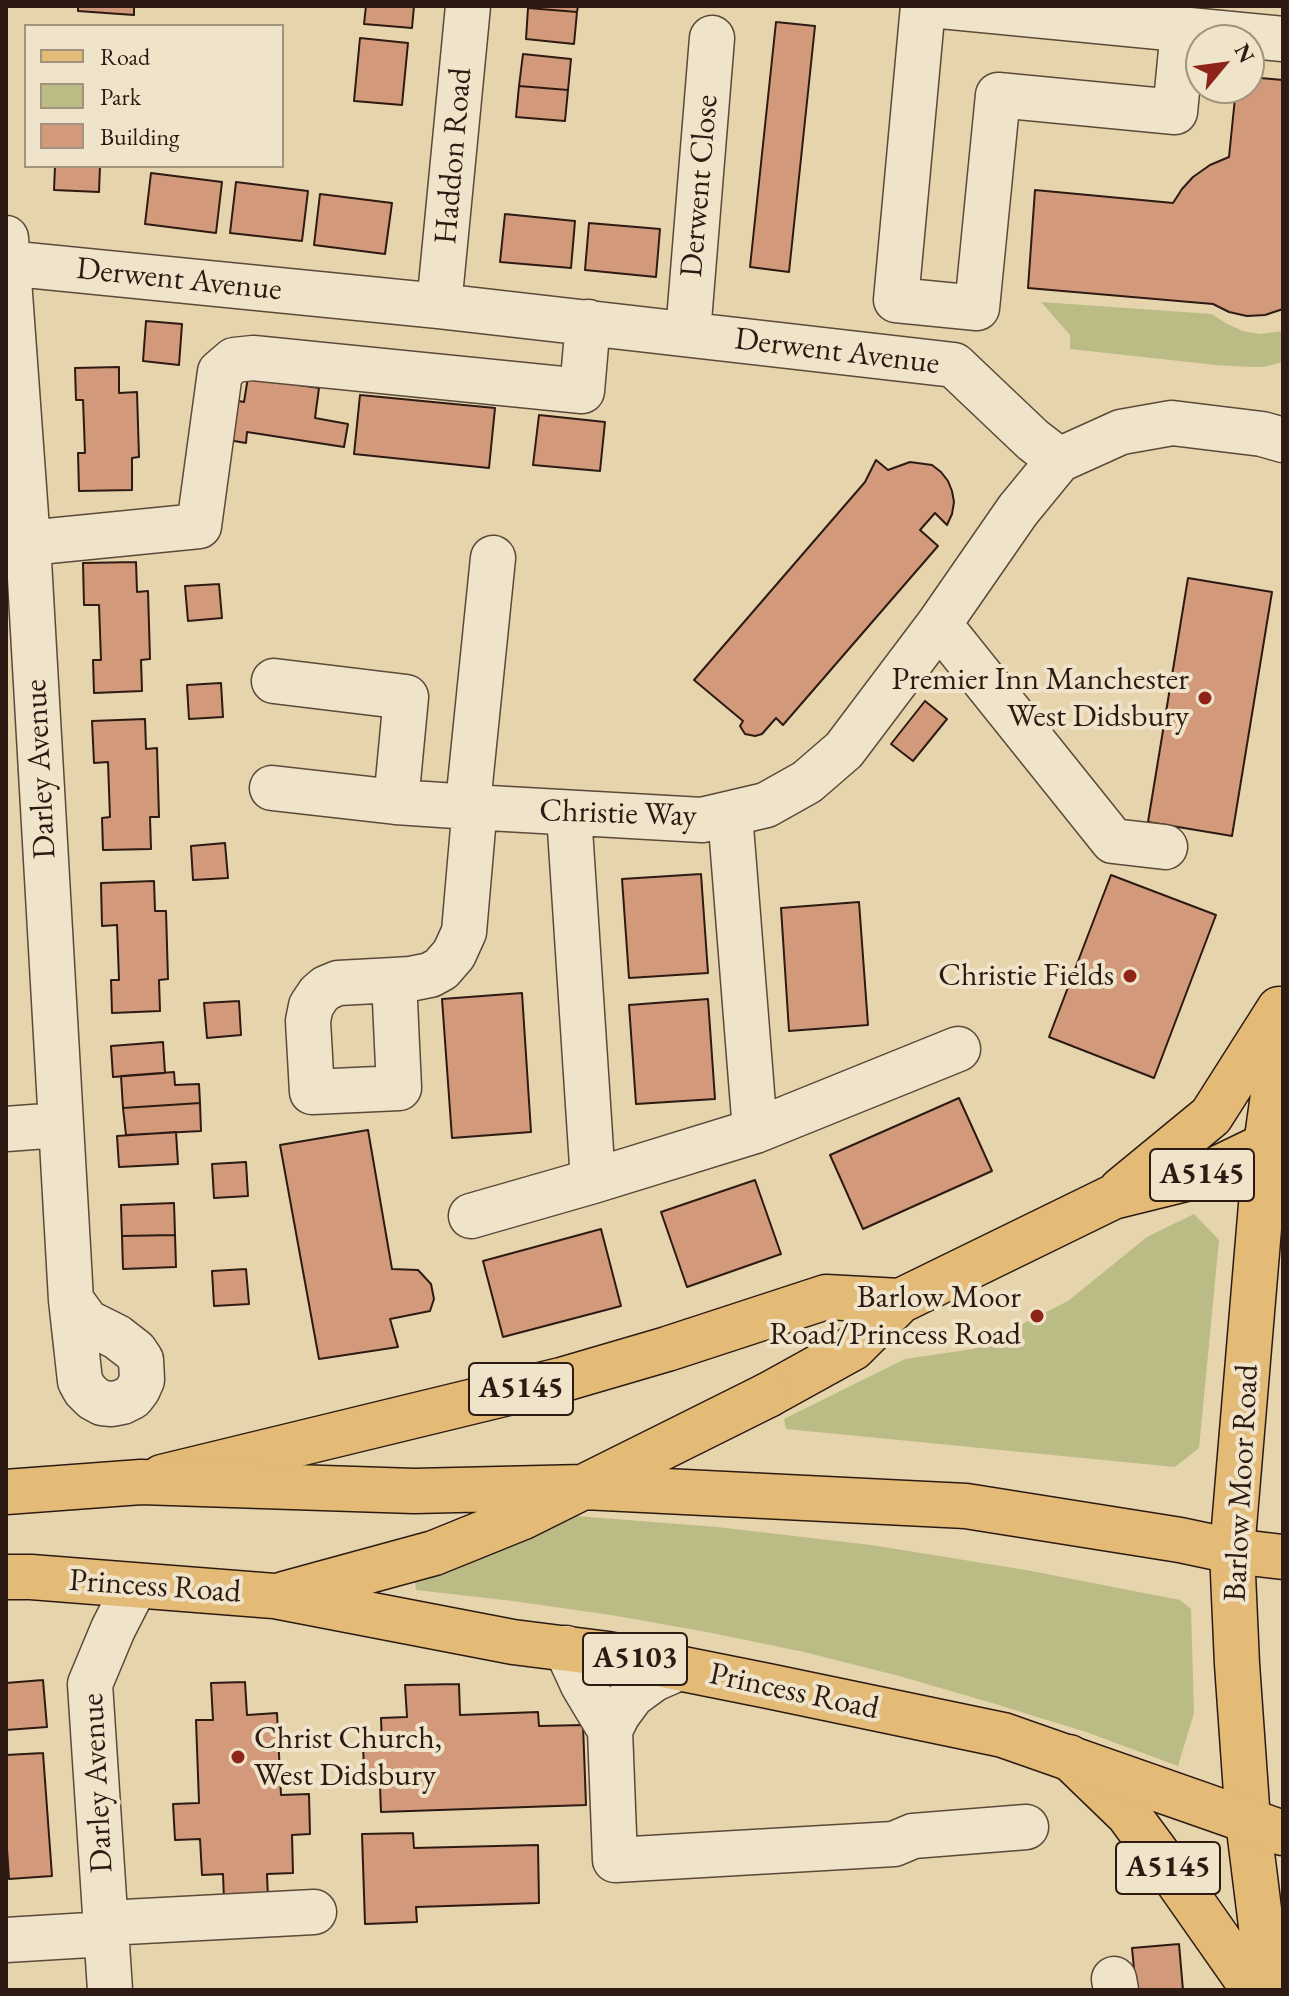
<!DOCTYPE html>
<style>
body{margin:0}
#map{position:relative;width:1289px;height:1996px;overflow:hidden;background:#e6d4ac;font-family:"EB Garamond",serif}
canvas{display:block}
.frame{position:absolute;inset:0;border:8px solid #2d1b13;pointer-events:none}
.legend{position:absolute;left:24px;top:24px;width:260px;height:144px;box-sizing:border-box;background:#efe3c9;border:2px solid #a19380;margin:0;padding:10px 14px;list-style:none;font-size:24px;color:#2d1b13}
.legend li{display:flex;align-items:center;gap:16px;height:40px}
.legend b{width:40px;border:2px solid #a19380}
.north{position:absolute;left:1185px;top:24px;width:80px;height:80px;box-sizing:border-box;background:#efe3c9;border:2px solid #a19380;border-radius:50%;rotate:61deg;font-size:22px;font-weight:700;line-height:32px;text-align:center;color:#2d1b13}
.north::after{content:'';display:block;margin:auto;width:28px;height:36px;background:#8f2418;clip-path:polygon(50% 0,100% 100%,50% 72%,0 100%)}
</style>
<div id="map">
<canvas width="1289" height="1996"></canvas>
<div class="frame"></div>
<ul class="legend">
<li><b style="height:10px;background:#e3ba76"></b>Road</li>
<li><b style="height:22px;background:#bbbb86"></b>Park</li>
<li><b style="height:22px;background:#d29a7b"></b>Building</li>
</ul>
<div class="north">N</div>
</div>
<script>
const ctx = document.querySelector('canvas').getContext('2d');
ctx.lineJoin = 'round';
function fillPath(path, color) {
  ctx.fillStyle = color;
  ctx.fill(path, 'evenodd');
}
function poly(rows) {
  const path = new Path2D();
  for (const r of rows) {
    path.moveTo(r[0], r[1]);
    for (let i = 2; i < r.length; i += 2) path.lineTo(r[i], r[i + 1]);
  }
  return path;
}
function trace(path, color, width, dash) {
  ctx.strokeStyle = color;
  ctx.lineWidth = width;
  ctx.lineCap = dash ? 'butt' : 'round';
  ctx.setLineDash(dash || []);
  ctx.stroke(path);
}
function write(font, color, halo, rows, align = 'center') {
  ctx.font = font + ' "EB Garamond",serif';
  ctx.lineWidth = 8;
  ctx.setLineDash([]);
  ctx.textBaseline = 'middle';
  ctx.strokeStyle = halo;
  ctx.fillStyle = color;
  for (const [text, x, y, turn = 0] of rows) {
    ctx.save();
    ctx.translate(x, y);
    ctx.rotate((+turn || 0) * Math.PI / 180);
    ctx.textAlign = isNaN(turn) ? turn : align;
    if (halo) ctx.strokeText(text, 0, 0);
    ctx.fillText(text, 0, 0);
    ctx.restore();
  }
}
fillPath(poly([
 [1041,302,1212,314,1227,324,1243,331,1260,334,1283,331,1283,362,1263,367,1250,367,1216,365,1070,349,1070,335],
 [1194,1214,1219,1240,1199,1448,1175,1467,786,1429,784,1419,905,1359,973,1349,1068,1301,1147,1237],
 [563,1515,717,1527,871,1545,1026,1570,1180,1600,1191,1609,1194,1713,1178,1766,1086,1732,992,1703,899,1676,804,1652,707,1632,611,1615,513,1601,416,1590,415,1580]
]), '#bbbb86');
const building = poly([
 [78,6,134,6,134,15,78,11,78,6],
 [366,6,414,6,412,28,364,24,366,6],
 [528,6,578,6,577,12,528,8,528,6],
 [528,8,577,12,574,44,526,39,528,8],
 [776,22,815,26,789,272,750,267,776,22],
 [360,38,408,43,402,105,354,101,360,38],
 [523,54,571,59,568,90,519,86,523,54],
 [1249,77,1283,80,1283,309,1265,315,1247,316,1229,312,1213,304,1028,288,1035,190,1173,203,1182,189,1193,177,1210,165,1229,157,1236,88,1249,88,1249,77],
 [519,86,568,90,565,121,516,117,519,86],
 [55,166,100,166,99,192,54,190,55,166],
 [151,173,222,182,216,233,145,224,151,173],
 [236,182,308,191,302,241,230,233,236,182],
 [320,194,392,203,385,254,314,245,320,194],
 [505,214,575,221,571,268,500,262,505,214],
 [589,223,660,229,656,277,585,270,589,223],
 [146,321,182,324,179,365,143,361,146,321],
 [119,367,119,393,137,392,139,457,132,458,132,490,79,491,78,453,85,453,83,400,76,400,75,368,119,367],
 [248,377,319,388,315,418,348,424,344,447,247,432,246,443,222,439,228,399,244,402,248,377],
 [360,395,495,408,489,468,354,454,360,395],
 [539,415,605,422,600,471,533,465,539,415],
 [876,460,888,470,910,462,932,465,941,472,948,481,952,491,954,502,952,514,947,525,935,513,920,530,938,546,783,725,776,718,762,734,755,736,745,734,740,726,743,721,694,680,865,482,876,460],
 [136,562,137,592,148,591,150,659,141,660,142,691,94,693,93,660,101,660,99,605,84,605,83,563,136,562],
 [1188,578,1272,592,1232,836,1148,822,1188,578],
 [219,584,222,618,188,621,185,586,219,584],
 [221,683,223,717,189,719,187,685,221,683],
 [925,701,947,719,913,761,891,744,925,701],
 [145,719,146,749,157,748,159,817,150,817,151,849,103,850,102,818,110,817,108,762,94,763,92,721,145,719],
 [225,843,228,878,193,880,191,846,225,843],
 [701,874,708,973,629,978,622,879,701,874],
 [1111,875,1216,915,1154,1078,1049,1037,1111,875],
 [154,881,155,911,166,911,168,979,159,980,160,1011,112,1013,111,980,119,980,117,925,102,926,101,883,154,881],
 [859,902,868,1025,789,1031,781,908,859,902],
 [522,993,531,1132,452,1138,442,999,522,993],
 [708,999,715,1099,636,1104,629,1005,708,999],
 [239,1001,241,1035,207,1038,204,1003,239,1001],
 [163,1042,165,1073,113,1077,111,1046,163,1042],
 [174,1072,175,1085,199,1084,200,1103,123,1108,121,1076,174,1072],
 [959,1098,992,1171,863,1229,830,1155,959,1098],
 [200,1103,201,1131,126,1135,123,1108,200,1103],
 [368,1130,392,1269,418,1270,431,1284,434,1299,430,1311,390,1319,398,1347,319,1359,280,1145,368,1130],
 [176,1132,178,1164,119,1167,117,1136,176,1132],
 [246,1162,248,1196,214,1198,212,1164,246,1162],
 [755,1180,781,1254,687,1287,661,1212,755,1180],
 [174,1203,175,1235,122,1236,121,1205,174,1203],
 [601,1229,621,1306,503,1337,483,1261,601,1229],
 [175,1235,176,1267,123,1269,122,1236,175,1235],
 [246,1269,249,1304,214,1306,212,1271,246,1269],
 [43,1680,47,1727,6,1730,6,1683,43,1680],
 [245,1682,247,1715,277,1713,281,1795,309,1794,310,1834,292,1835,293,1873,267,1874,268,1898,224,1900,223,1874,202,1875,200,1839,175,1840,173,1804,199,1803,196,1720,213,1720,211,1683,245,1682],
 [459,1684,460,1715,538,1712,539,1726,583,1725,586,1805,381,1812,380,1786,365,1786,363,1747,382,1746,381,1718,407,1717,405,1685,459,1684],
 [43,1753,52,1876,9,1879,6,1834,6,1755,43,1753],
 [413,1833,414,1848,538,1845,539,1903,416,1907,417,1922,365,1924,362,1834,413,1833],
 [1179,1944,1183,1990,1136,1990,1132,1948,1179,1944]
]);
fillPath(building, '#d29a7b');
trace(building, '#2d1b13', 2);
const minor = poly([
 [923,6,896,300,977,308,998,95,1175,112,1183,30],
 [941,6,1283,39],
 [6,238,28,543,71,1300],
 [6,263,439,306,954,365,1033,440,1059,460],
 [439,306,468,6],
 [688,333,712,38],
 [28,543,199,526,220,372,234,360,253,358,582,391,588,322],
 [939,624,1113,841,1165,847],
 [274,681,406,697,396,802],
 [272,788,396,802,471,807,702,820,766,805,807,782,844,750,939,624,1018,510,1059,460,1121,432,1172,423,1262,434,1283,440],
 [569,814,593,1181],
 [730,814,755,1131],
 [394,980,399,1088,312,1092,308,1021,311,1006,319,994,326,988,338,983,394,980,410,979,430,975,441,969,454,954,464,932,473,828,470,784,493,558],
 [6,1129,60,1125],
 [471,1216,593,1181,755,1131,958,1049],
 [71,1300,87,1322,117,1337,135,1351,141,1360,142,1380,138,1389,132,1397,122,1402,112,1404,102,1403,93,1398,85,1390,80,1381,71,1300],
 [566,1648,583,1685,610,1730],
 [679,1668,654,1679,632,1695,618,1714,610,1730,615,1860,894,1844,913,1836,1026,1827],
 [106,1923,314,1912],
 [6,1940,106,1934],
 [1114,1979,1116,1990],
 [110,1990,90,1684,113,1629,135,1586]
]);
const major = poly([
 [1121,1190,1211,1116,1279,1009],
 [768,1395,853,1348,900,1301,1113,1197,1206,1174,1266,1145,1283,1134],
 [162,1477,561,1380,667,1349,826,1297,900,1301],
 [1069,1757,1128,1814,1179,1883,1254,1990],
 [1269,1990,1248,1821,1237,1664,1232,1551,1266,1145,1283,1024]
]);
const highway = poly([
 [6,1492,141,1482,414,1491,584,1487,966,1506,1180,1540,1232,1551,1283,1557],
 [6,1577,31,1577,274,1596,513,1642,608,1654,768,1686,1003,1735,1283,1833],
 [284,1594,434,1553,523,1517,768,1395]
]);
trace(minor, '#5b4939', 47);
trace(major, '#2d1b13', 47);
trace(highway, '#2d1b13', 47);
trace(minor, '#efe3c9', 44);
trace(major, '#e3ba76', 44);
trace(highway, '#e3ba76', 44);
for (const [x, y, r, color] of [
 [1205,698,8,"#8f2418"],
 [1130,976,8,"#8f2418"],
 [1037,1316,8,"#8f2418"],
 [238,1757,8,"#8f2418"]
]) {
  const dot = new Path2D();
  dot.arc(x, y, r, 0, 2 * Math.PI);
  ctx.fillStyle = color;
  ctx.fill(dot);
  trace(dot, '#efe3c9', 3);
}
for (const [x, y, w] of [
 [1202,1175,104],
 [521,1389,104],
 [635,1659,104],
 [1168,1868,104]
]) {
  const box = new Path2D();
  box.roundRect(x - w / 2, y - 26, w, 52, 6);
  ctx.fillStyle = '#efe3c9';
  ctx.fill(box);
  trace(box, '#2d1b13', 2);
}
write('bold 30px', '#2d1b13', null, [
 ["A5145",1202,1175],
 ["A5145",521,1389],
 ["A5103",635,1659],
 ["A5145",1168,1868]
]);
write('32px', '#2d1b13', '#efe3c9', [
 ["Haddon Road",454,156,-85],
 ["Derwent Close",700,186,-85],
 ["Derwent Avenue",179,280,6],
 ["Derwent Avenue",837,352,7],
 ["Darley Avenue",41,769,-93],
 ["Christie Way",618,814,2],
 ["Barlow Moor Road",1242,1483,-87],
 ["Princess Road",155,1587,4],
 ["Princess Road",794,1692,12],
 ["Darley Avenue",98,1783,-93]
]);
write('32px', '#2d1b13', '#efe3c9', [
 ["Premier Inn Manchester",1189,680],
 ["West Didsbury",1189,717],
 ["Christie Fields",1114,976],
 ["Barlow Moor",1021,1298],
 ["Road/Princess Road",1021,1335],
 ["Christ Church,",254,1739,"left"],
 ["West Didsbury",254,1776,"left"]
], 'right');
</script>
